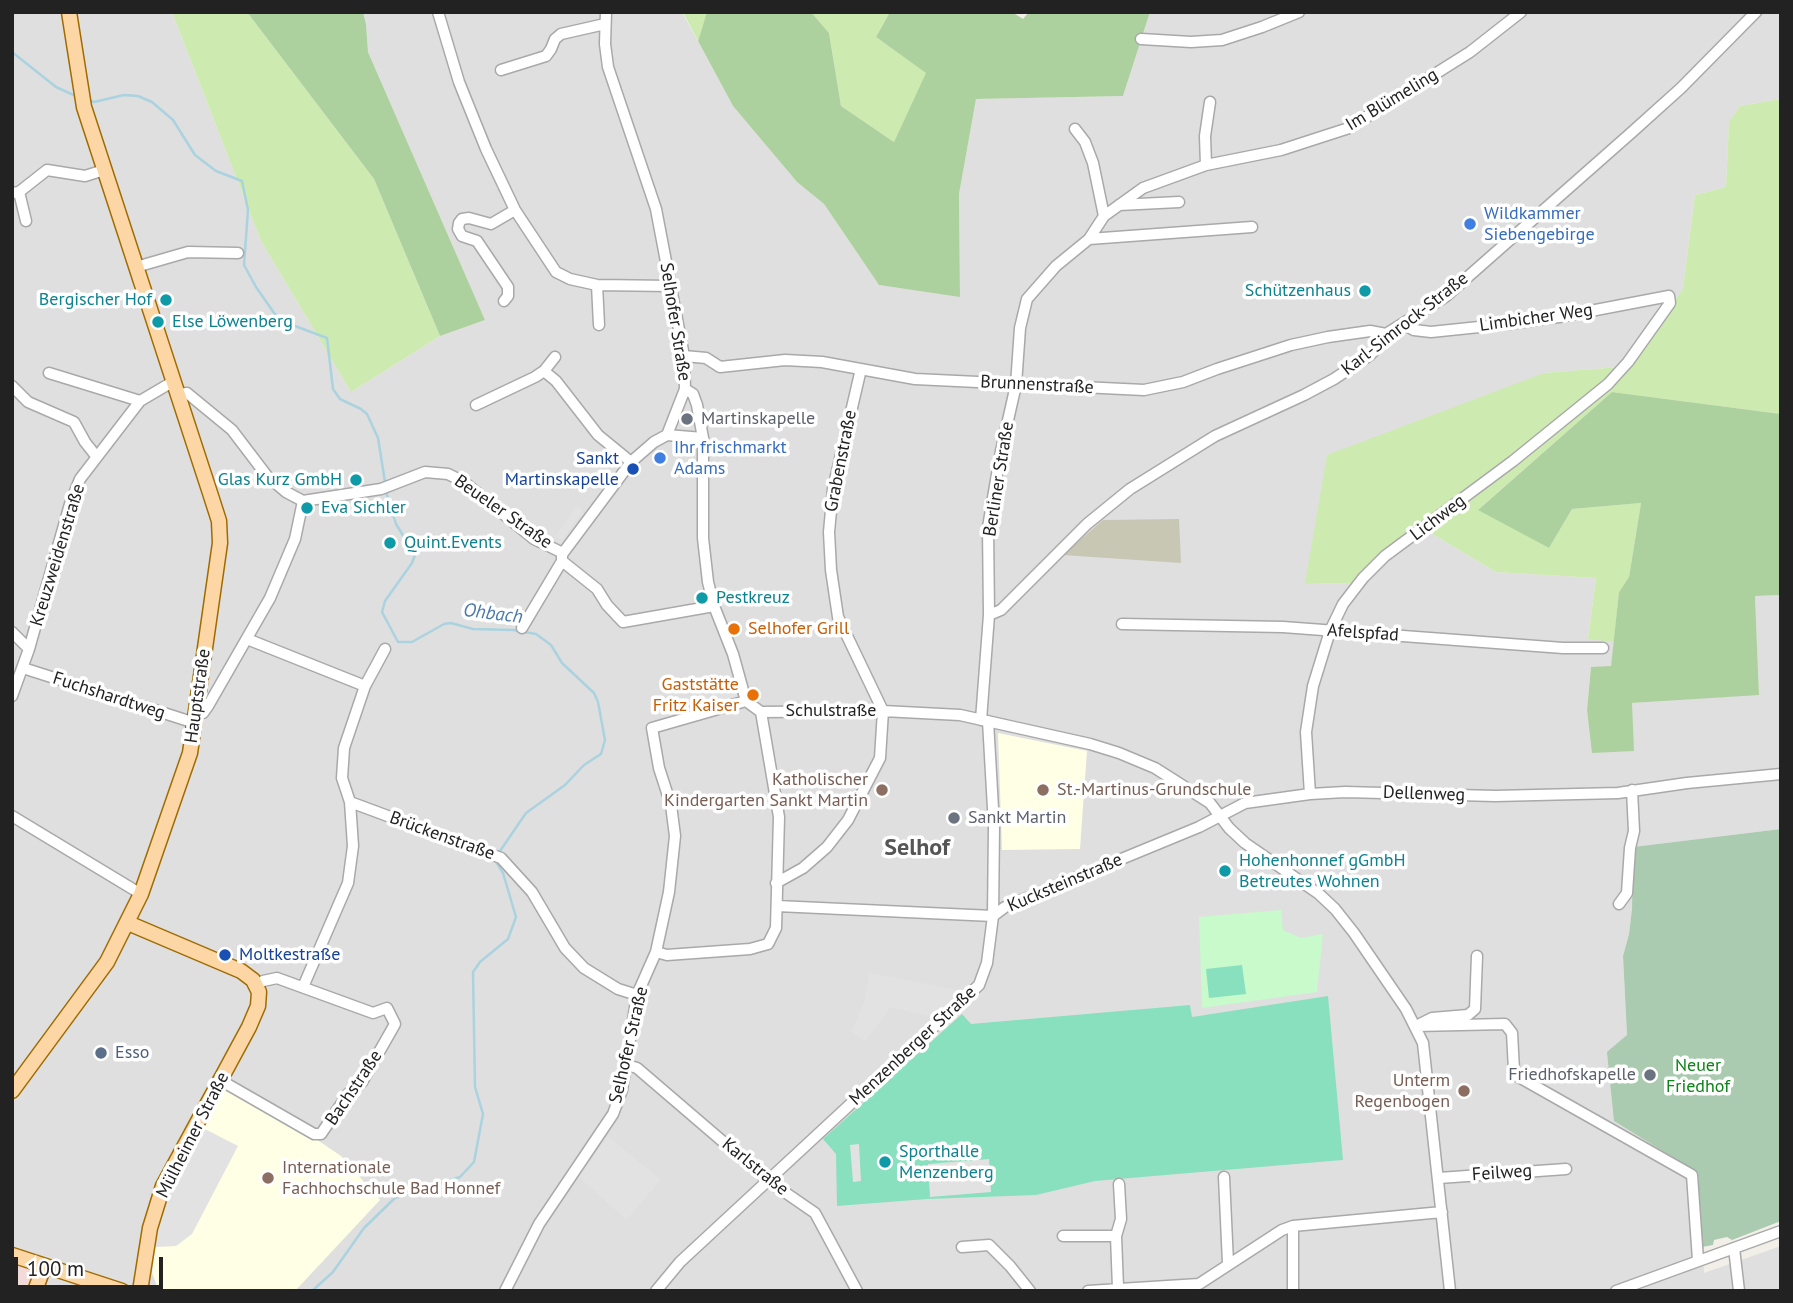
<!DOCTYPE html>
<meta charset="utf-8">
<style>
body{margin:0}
#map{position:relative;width:1793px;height:1303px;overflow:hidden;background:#f2efe9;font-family:"PT Sans",sans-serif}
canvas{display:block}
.frame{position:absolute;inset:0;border:14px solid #222;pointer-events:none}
.scale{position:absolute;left:14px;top:1257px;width:149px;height:32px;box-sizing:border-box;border:4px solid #222;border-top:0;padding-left:9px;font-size:21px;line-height:24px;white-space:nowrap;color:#222;-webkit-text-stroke:5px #fff;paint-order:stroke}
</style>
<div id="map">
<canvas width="1793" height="1303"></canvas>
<div class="frame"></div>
<div class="scale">100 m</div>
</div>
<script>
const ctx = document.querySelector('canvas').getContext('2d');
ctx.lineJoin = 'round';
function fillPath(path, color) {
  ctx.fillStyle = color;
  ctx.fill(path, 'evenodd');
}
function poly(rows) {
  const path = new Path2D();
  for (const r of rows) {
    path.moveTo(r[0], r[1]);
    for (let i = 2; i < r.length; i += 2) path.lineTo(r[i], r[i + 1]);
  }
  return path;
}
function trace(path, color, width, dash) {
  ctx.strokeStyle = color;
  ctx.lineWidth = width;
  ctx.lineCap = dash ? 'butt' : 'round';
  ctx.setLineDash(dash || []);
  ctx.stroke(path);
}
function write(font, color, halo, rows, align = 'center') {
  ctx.font = font + ' "PT Sans",sans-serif';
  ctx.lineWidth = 7;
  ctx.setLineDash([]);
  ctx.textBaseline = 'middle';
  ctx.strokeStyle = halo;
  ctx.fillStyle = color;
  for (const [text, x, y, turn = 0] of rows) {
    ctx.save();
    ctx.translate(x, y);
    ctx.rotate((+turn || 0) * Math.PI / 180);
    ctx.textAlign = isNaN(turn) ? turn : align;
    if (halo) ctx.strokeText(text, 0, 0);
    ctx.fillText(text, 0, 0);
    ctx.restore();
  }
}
fillPath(poly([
 [12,12,172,12,261,241,351,392,440,336,485,320,368,52,366,24,363,12,682,12,733,106,797,182,824,204,879,285,960,296,959,194,976,99,1123,96,1150,12,1781,12,1781,99,1740,106,1729,122,1726,187,1695,195,1683,288,1632,366,1544,373,1305,584,1352,583,1381,554,1419,526,1496,572,1596,578,1588,638,1614,642,1611,667,1591,667,1587,710,1593,753,1632,703,1759,694,1755,596,1781,595,1781,829,1633,847,1632,909,1629,934,1623,956,1627,1035,1614,1121,1698,1173,1704,1273,1781,1246,1781,1291,26,1291,34,1269,12,1261]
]), '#e0dfdf');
fillPath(poly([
 [12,1261,34,1269,26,1291,12,1291]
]), '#f2dad9');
fillPath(poly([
 [998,733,1087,751,1080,849,1002,850],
 [223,1082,288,1120,341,1156,380,1200,295,1291,159,1291,152,1273,158,1223,164,1201]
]), '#ffffe5');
fillPath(poly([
 [1179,519,1181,563,1063,555,1103,520]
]), '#c7c7b4');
fillPath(poly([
 [172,12,247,12,374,179,440,336,351,392,261,241],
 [683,12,707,12,698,41],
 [811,12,890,12,876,37,927,73,894,142,841,106,829,33],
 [1781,99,1781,414,1612,392,1479,509,1549,548,1572,509,1641,503,1629,577,1619,592,1614,642,1588,639,1596,578,1496,572,1419,526,1381,554,1352,583,1305,584,1327,455,1544,373,1632,366,1683,288,1695,195,1726,187,1729,122,1740,106]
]), '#cdebb0');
fillPath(poly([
 [247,12,363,12,366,24,368,52,485,320,440,336,374,179],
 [707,12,811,12,829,33,841,106,894,142,926,73,876,37,890,12,1012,12,1023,19,1029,12,1150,12,1123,96,976,99,959,194,960,297,879,285,824,204,797,182,733,106,698,41],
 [1612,392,1781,414,1781,595,1755,596,1759,695,1632,703,1634,751,1592,753,1587,710,1591,667,1611,666,1619,592,1629,577,1641,503,1572,509,1549,548,1478,510]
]), '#add19e');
fillPath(poly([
 [1781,829,1781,1221,1732,1240,1727,1237,1714,1240,1713,1245,1702,1247,1698,1173,1614,1121,1607,1052,1627,1035,1623,956,1629,934,1632,909,1633,847]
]), '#aacbaf');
fillPath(poly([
 [1281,910,1283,930,1301,938,1323,934,1317,992,1202,1008,1199,917]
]), '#c8facc');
fillPath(poly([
 [1242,965,1246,994,1209,998,1206,969],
 [1328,996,1343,1160,1095,1181,1036,1195,927,1199,837,1206,836,1154,823,1139,962,1014,971,1024,1190,1005,1192,1017]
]), '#88e0be');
fillPath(poly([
 [577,506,583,511,561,541,555,536],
 [735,680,738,696,714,704,711,685],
 [869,973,964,991,940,1019,891,1007,865,1042,851,1031,865,1000],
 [201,1127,238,1146,192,1234,176,1246,155,1247,164,1201],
 [608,1136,661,1180,626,1220,579,1177],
 [859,1144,861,1181,853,1182,850,1145],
 [989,1159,991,1192,930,1197,928,1164]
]), '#e2e2e2');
trace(poly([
 [12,52,56,87,78,97],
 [88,100,94,102,124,95,138,96,152,102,173,120,195,155,216,171,242,181,248,210,244,265,256,287,279,320,327,338,333,389,340,399,361,409,367,414,378,438,385,482],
 [386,492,396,524,415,555,412,563,385,601,382,612,398,642,412,642,444,624,451,623,473,629,513,630,536,634,551,645,562,663,594,693,598,702,605,740,601,754,584,765,565,785,526,813,498,854],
 [312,1291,333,1272,364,1228,395,1198,460,1177,474,1162,483,1114,475,1087,473,972,480,962,508,939,516,917,503,873,495,860]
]), '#aad3df', 2.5);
const minor = poly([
 [438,12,459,82,486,149,515,210,556,272,570,279,597,285,671,286],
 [606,12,605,44,608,67,656,209,684,356,685,389,667,435],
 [1141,39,1191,42,1222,40,1262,27,1299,12],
 [501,70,546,56,551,49,555,39,561,34,605,24],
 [1075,129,1085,142,1093,163,1104,216],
 [1206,165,1205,136,1210,102],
 [19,192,26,221],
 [12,193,19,192,47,170,85,176,104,170],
 [1119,205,1179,202],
 [1089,239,1252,227],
 [136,267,188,252,238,253],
 [597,285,599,325],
 [504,301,508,296,508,287,477,241,462,236,458,229,459,223,462,219,469,218,491,224,515,210],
 [684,356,706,358,720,367,785,360,822,362,915,379,1144,390,1183,382,1217,369,1291,345,1328,337,1370,331,1386,334],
 [544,371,556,381,598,435,631,462],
 [49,373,140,401],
 [12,386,28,402,74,422,85,442,96,456],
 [685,389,693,394,697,405,703,438,703,538,708,582,714,606,733,654,746,701],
 [179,394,187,393,232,430,267,476,286,492,303,501],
 [476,405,535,377,544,371,555,357],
 [303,501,381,489,425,472,448,474,464,482,534,539,563,553],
 [563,553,631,462,654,442,667,435,703,438],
 [562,561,597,589,607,605,623,622,714,606],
 [989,615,1001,610,1087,524,1130,489,1215,436,1304,395,1334,379,1370,355,1382,343,1386,334,1445,297,1631,133,1681,88,1756,12],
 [1122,624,1283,627,1563,648,1603,648],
 [522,628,562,561,562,554],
 [12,632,29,649],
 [247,639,365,686,344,748,342,778,350,802,501,858,532,892,565,948,584,968,618,989,637,995],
 [23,668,195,723],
 [365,686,385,649],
 [12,696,29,649,70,504,80,479,140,401,174,381],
 [746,701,761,712,883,711,960,715,1090,744,1119,753,1155,768,1210,803,1229,828,1245,843,1319,894,1335,909,1354,933,1406,1009,1423,1043,1450,1291],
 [198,714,203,713,208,706,270,598,295,539,303,501],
 [981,720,989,615,988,527,1001,451,1016,385,1020,328,1027,299,1056,266,1089,239,1104,216,1143,188,1206,165,1281,150,1349,128,1470,52,1521,12],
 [1310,794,1306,732,1313,686,1330,631,1343,604,1363,578,1385,556,1513,461,1608,384,1628,362,1670,303,1669,296,1559,317,1508,324,1431,332,1414,330,1403,324],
 [12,816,141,894],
 [776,883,803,868,827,847,848,820,880,758,883,711,838,617,831,570,829,532,833,489,861,369],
 [1619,904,1627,893,1630,848,1634,831,1632,790],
 [777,906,993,916,1005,907,1199,827,1245,803,1310,794,1345,792,1495,796,1618,793,1687,783,1781,774],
 [656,952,667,955,750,949,768,944,776,928,779,817,761,712],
 [303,987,348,883,353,846,350,802],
 [1416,1026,1505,1024,1512,1033,1514,1070,1517,1076,1692,1175,1698,1260],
 [1416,1026,1432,1018,1468,1015,1475,1009,1477,956],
 [627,1065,637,1068,770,1182,815,1213,857,1291],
 [220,1080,314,1134,321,1134,348,1094,362,1082,395,1024,387,1008,373,1013,277,978,263,981,257,985],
 [1224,1177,1228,1263],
 [1439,1178,1566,1169],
 [1293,1226,1293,1291],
 [1063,1236,1116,1236],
 [962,1247,989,1245,1010,1266,1030,1291],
 [1734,1248,1739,1291],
 [1118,1288,1116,1236,1121,1219,1119,1184],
 [505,1291,539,1224,613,1114,622,1090,637,995,656,952,669,892,675,836,671,805,659,768,652,728,746,701],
 [656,1291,680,1262,979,985,987,963,993,916,994,826,988,721],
 [1088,1291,1199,1284,1282,1230,1293,1226,1442,1212],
 [1616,1291,1781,1231]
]);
const major = poly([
 [128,923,241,971,253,980,259,992,258,1006,249,1027,163,1186,150,1228,140,1291],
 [12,1091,107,962,141,894,190,753,220,543,219,521,211,496,84,107,69,12],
 [12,1255,122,1291],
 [35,1291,44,1266]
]);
trace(minor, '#a9a9a9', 13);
trace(major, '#a06b00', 17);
trace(minor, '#fff', 10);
trace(major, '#fcd6a4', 14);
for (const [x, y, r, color] of [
 [1470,224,7,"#3f7fe0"],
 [1365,291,7,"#0f9aa8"],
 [166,300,7,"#0f9aa8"],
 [158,322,7,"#0f9aa8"],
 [687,419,7,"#6b7280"],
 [660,458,7,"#3f7fe0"],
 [633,469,7,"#1a4fb4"],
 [356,480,7,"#0f9aa8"],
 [307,508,7,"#0f9aa8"],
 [390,543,7,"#0f9aa8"],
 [702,598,7,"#0f9aa8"],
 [734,629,7,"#e8710a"],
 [753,695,7,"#e8710a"],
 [882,790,7,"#8d6e63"],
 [1043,790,7,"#8d6e63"],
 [954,818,7,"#6b7280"],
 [1225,871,7,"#0f9aa8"],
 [225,955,7,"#1a4fb4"],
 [101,1053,7,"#5c6f8a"],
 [1650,1075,7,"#6b7280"],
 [1464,1091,7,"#8d6e63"],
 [885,1162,7,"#0f9aa8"],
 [268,1178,7,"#8d6e63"]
]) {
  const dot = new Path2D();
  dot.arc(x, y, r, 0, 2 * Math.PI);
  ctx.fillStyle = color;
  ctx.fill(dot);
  trace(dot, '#fff', 2.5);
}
write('18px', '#222', '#fff', [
 ["Im Blümeling",1392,100,-31],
 ["Limbicher Weg",1536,318,-8],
 ["Selhofer Straße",675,322,81],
 ["Karl-Simrock-Straße",1405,324,-38],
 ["Brunnenstraße",1037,385,3],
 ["Grabenstraße",841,461,-79],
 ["Berliner Straße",999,479,-81],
 ["Beueler Straße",503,512,35],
 ["Lichweg",1438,518,-37],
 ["Kreuzweidenstraße",58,555,-73],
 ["Afelspfad",1363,633,4],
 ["Fuchshardtweg",109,696,18],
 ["Hauptstraße",198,696,-82],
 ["Schulstraße",831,711],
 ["Dellenweg",1424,794,2],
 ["Brückenstraße",442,836,20],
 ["Kucksteinstraße",1065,883,-23],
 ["Selhofer Straße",629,1045,-77],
 ["Menzenberger Straße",913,1046,-43],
 ["Bachstraße",354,1088,-56],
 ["Mülheimer Straße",193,1135,-63],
 ["Karlstraße",755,1167,39],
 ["Feilweg",1502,1173,-4]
]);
write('18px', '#366cbe', '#fff', [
 ["Wildkammer",1484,214],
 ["Siebengebirge",1484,235],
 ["Ihr frischmarkt",674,448],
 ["Adams",674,469]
], 'left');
write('18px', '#0d838f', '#fff', [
 ["Schützenhaus",1351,291,"right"],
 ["Bergischer Hof",152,300,"right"],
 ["Else Löwenberg",172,322],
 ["Glas Kurz GmbH",342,480,"right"],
 ["Eva Sichler",321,508],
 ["Quint.Events",404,543],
 ["Pestkreuz",716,598],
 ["Hohenhonnef gGmbH",1239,861],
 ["Betreutes Wohnen",1239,882],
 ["Sporthalle",899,1152],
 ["Menzenberg",899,1173]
], 'left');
write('18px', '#5b616d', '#fff', [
 ["Martinskapelle",701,419],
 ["Sankt Martin",968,818],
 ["Friedhofskapelle",1636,1075,"right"]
], 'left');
write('18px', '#164399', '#fff', [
 ["Sankt",619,459],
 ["Martinskapelle",619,480],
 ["Moltkestraße",239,955,"left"]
], 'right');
write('18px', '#c56008', '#fff', [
 ["Selhofer Grill",748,629],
 ["Gaststätte",739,685,"right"],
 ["Fritz Kaiser",739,706,"right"]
], 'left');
write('18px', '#785e54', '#fff', [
 ["Katholischer",868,780],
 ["Kindergarten Sankt Martin",868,801],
 ["St.-Martinus-Grundschule",1057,790,"left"],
 ["Unterm",1450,1081],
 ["Regenbogen",1450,1102],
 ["Internationale",282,1168,"left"],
 ["Fachhochschule Bad Honnef",282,1189,"left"]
], 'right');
write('18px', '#4e5e75', '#fff', [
 ["Esso",115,1053]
], 'left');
write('18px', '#0c8416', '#fff', [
 ["Neuer",1698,1066],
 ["Friedhof",1698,1087]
]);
write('italic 19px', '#4a7aab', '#fff', [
 ["Ohbach",493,614,7]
]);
write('bold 24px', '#555', '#fff', [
 ["Selhof",917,848]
]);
</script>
